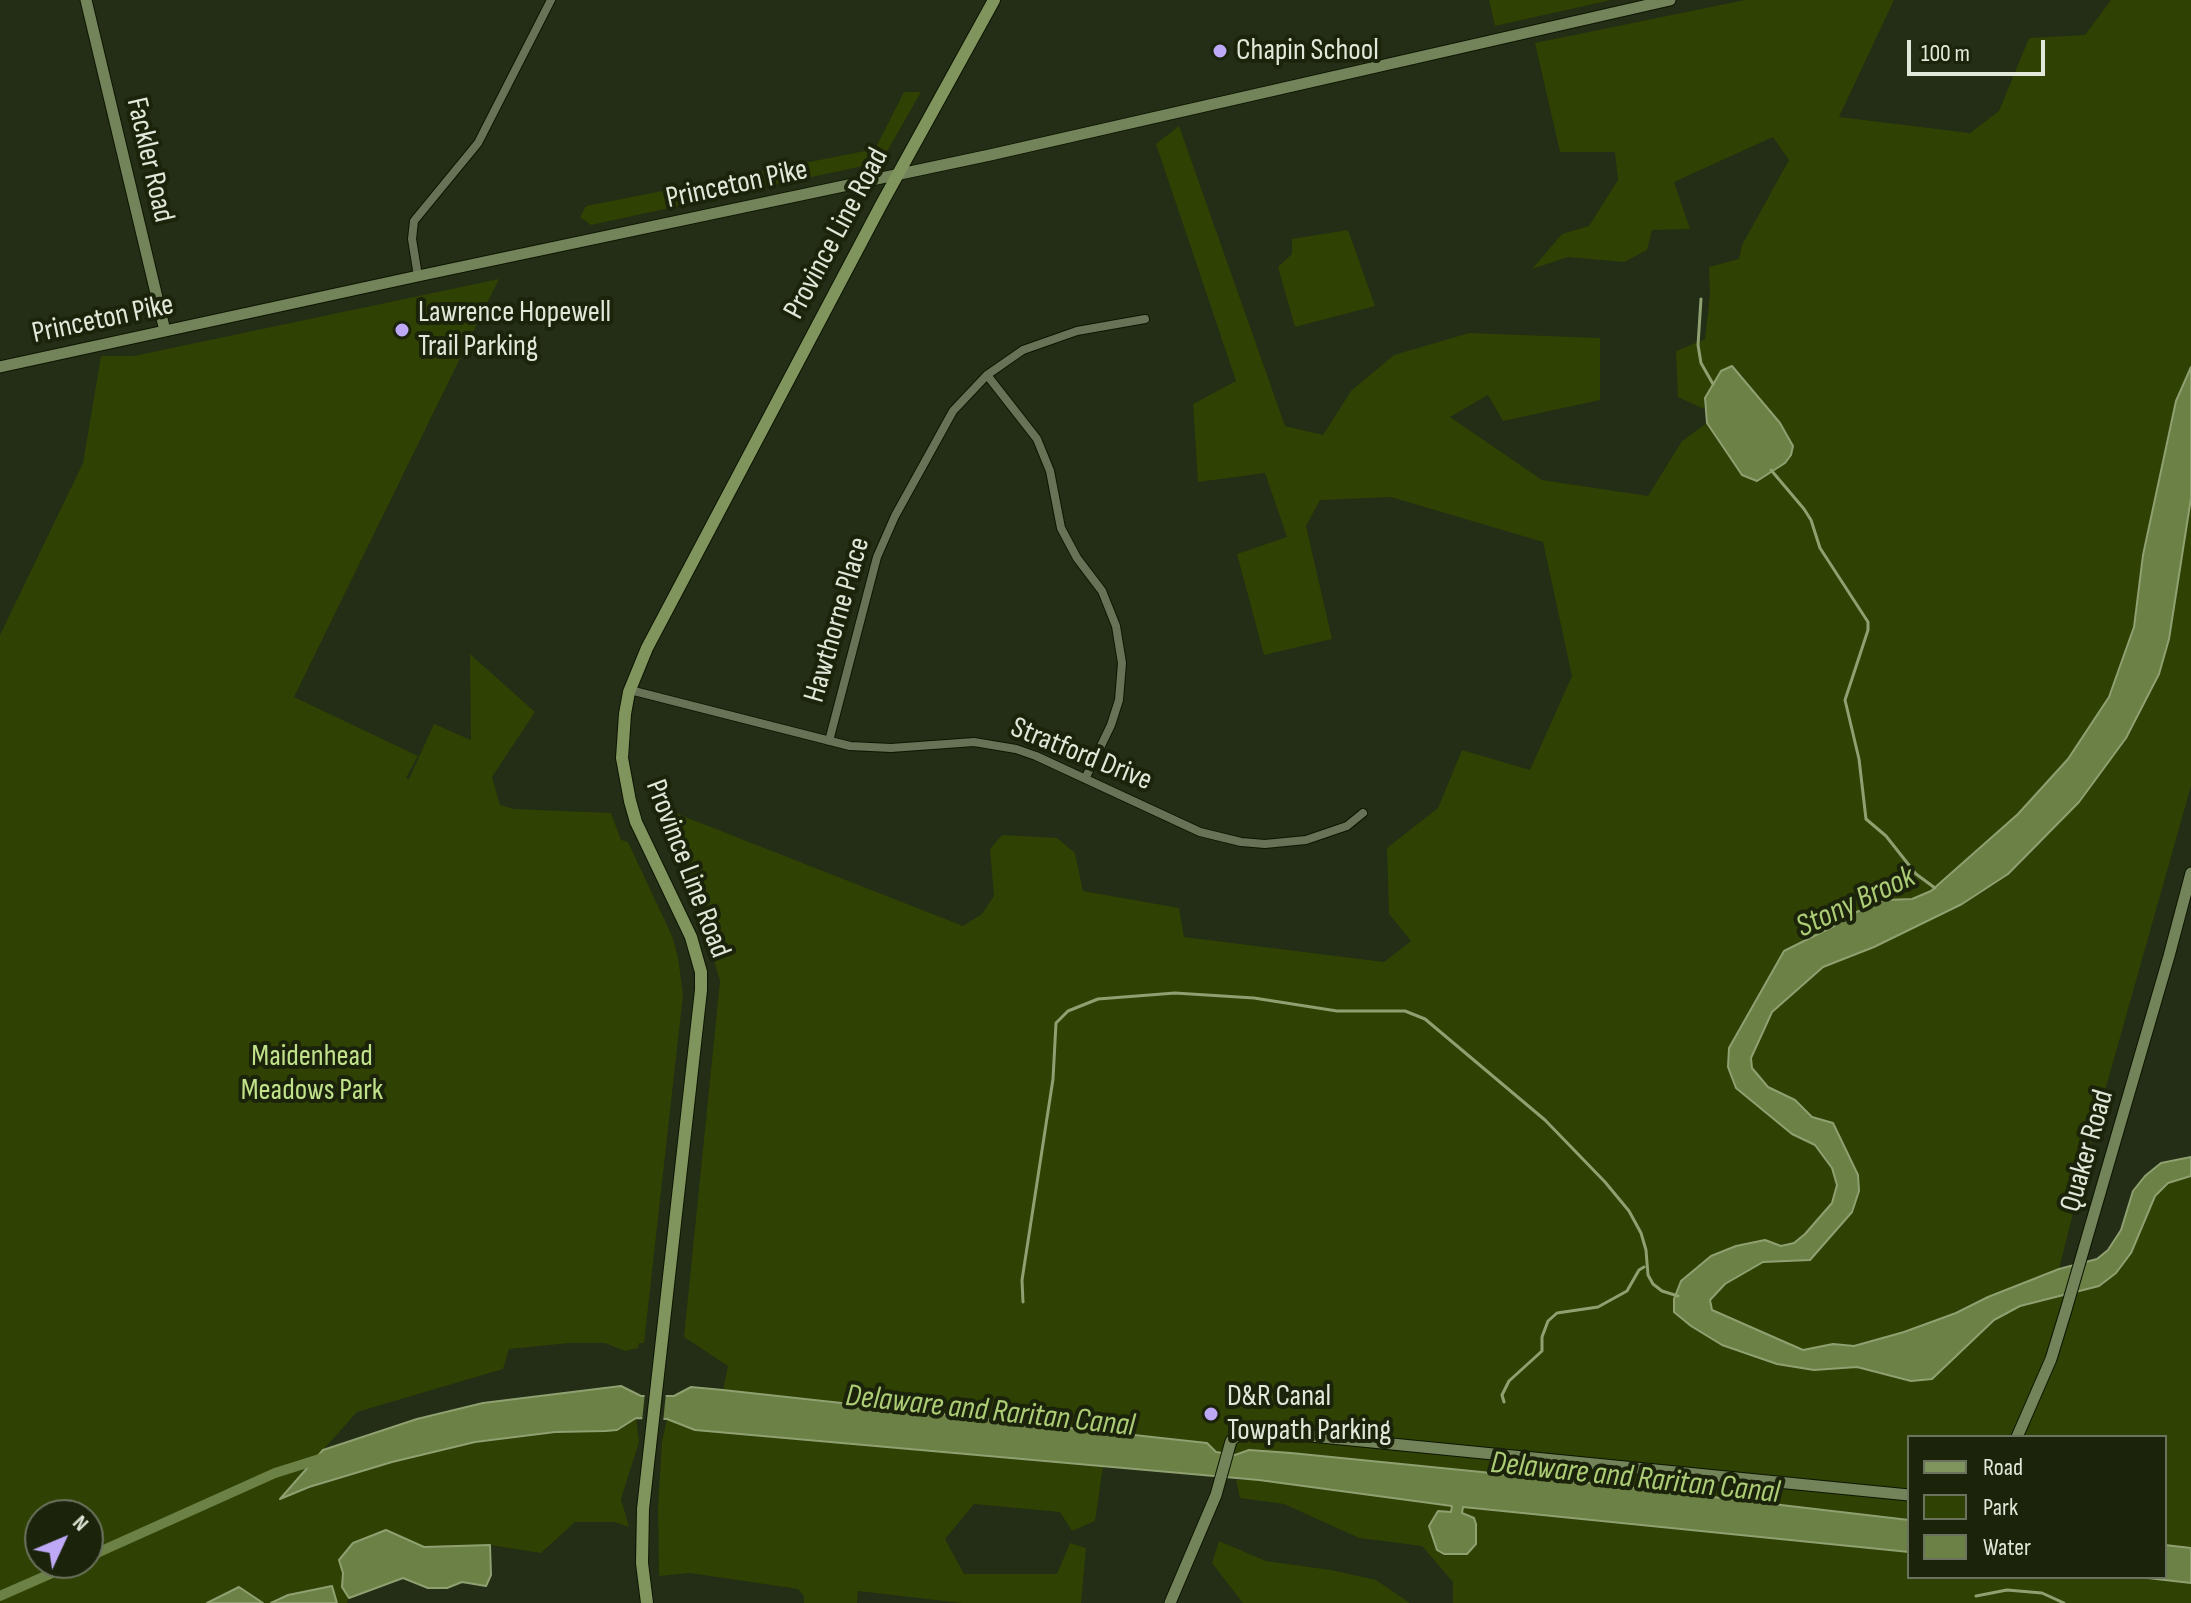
<!DOCTYPE html>
<style>
body{margin:0}
#map{position:relative;width:2191px;height:1603px;overflow:hidden;background:#242d15;font-family:"Sofia Sans Condensed",sans-serif}
canvas{display:block}
.legend{position:absolute;left:1907px;top:1435px;width:260px;height:144px;box-sizing:border-box;background:#1b230b;border:2px solid #6b725d;margin:0;padding:10px 14px;list-style:none;font-size:24px;color:#e2e8d9}
.legend li{display:flex;align-items:center;gap:16px;height:40px}
.legend b{width:40px;border:2px solid #6b725d}
.north{position:absolute;left:24px;top:1499px;width:80px;height:80px;box-sizing:border-box;background:#1b230b;border:2px solid #6b725d;border-radius:50%;rotate:46deg;font-size:22px;font-weight:700;line-height:32px;text-align:center;color:#e2e8d9}
.north::after{content:'';display:block;margin:auto;width:28px;height:36px;background:#bda9f5;clip-path:polygon(50% 0,100% 100%,50% 72%,0 100%)}
.scale{position:absolute;left:1907px;top:40px;width:138px;height:36px;box-sizing:border-box;border:4px solid #e2e8d9;border-top:0;padding-left:10px;font-size:24px;line-height:28px;white-space:nowrap;color:#e2e8d9;-webkit-text-stroke:6px #1b230b;paint-order:stroke}
</style>
<div id="map">
<canvas width="2191" height="1603"></canvas>
<ul class="legend">
<li><b style="height:10px;background:#80945e"></b>Road</li>
<li><b style="height:22px;background:#2f4103"></b>Park</li>
<li><b style="height:22px;background:#6b8145"></b>Water</li>
</ul>
<div class="north">N</div>
<div class="scale">100 m</div>
</div>
<script>
const ctx = document.querySelector('canvas').getContext('2d');
ctx.lineJoin = 'round';
function fillPath(path, color) {
  ctx.fillStyle = color;
  ctx.fill(path, 'evenodd');
}
function poly(rows) {
  const path = new Path2D();
  for (const r of rows) {
    path.moveTo(r[0], r[1]);
    for (let i = 2; i < r.length; i += 2) path.lineTo(r[i], r[i + 1]);
  }
  return path;
}
function trace(path, color, width, dash) {
  ctx.strokeStyle = color;
  ctx.lineWidth = width;
  ctx.lineCap = dash ? 'butt' : 'round';
  ctx.setLineDash(dash || []);
  ctx.stroke(path);
}
function write(font, color, halo, rows, align = 'center') {
  ctx.font = font + ' "Sofia Sans Condensed",sans-serif';
  ctx.lineWidth = 8;
  ctx.setLineDash([]);
  ctx.textBaseline = 'middle';
  ctx.strokeStyle = halo;
  ctx.fillStyle = color;
  for (const [text, x, y, turn = 0] of rows) {
    ctx.save();
    ctx.translate(x, y);
    ctx.rotate((+turn || 0) * Math.PI / 180);
    ctx.textAlign = isNaN(turn) ? turn : align;
    if (halo) ctx.strokeText(text, 0, 0);
    ctx.fillText(text, 0, 0);
    ctx.restore();
  }
}
fillPath(poly([
 [1489,0,1611,0,1495,26],
 [1745,0,1894,0,1839,117,1970,133,1999,111,2029,38,2085,35,2111,0,2191,0,2191,367,2176,401,2143,555,2134,627,2109,697,2068,759,2018,814,1931,891,1912,899,1884,900,1845,917,1836,925,1784,951,1729,1048,1792,1134,1815,1145,1833,1168,1837,1185,1832,1203,1805,1234,1794,1243,1781,1246,1765,1240,1681,1281,1674,1299,1674,1312,1722,1345,1777,1364,1814,1370,1857,1367,1911,1381,1944,1370,1951,1359,1961,1353,1994,1320,2020,1306,2099,1286,2116,1273,2131,1253,2155,1196,2168,1183,2191,1176,2191,1548,2165,1545,2165,1437,1909,1437,1909,1520,1602,1484,1291,1453,1249,1450,1236,1455,1216,1452,1207,1443,723,1390,728,1366,684,1337,720,981,670,811,963,926,982,914,994,896,990,849,1002,835,1057,838,1075,853,1083,891,1179,908,1184,937,1384,962,1411,941,1389,914,1387,848,1438,808,1462,750,1530,770,1572,676,1543,542,1391,497,1320,500,1306,526,1332,639,1264,655,1237,554,1287,537,1265,473,1198,482,1193,404,1236,381,1156,144,1179,126,1285,426,1323,435,1351,391,1394,355,1469,333,1600,338,1600,400,1503,421,1488,395,1450,417,1542,480,1648,496,1682,441,1707,423,1742,475,1757,481,1785,463,1742,375,1705,398,1704,409,1678,397,1676,351,1705,339,1710,295,1709,267,1739,259,1742,245,1789,160,1773,137,1674,182,1690,229,1652,230,1647,250,1624,262,1568,257,1532,269,1562,234,1589,226,1618,180,1615,152,1560,152,1535,43],
 [904,92,921,92,881,162,591,225,580,217,586,206,875,149],
 [1348,230,1375,306,1295,327,1278,267,1292,254,1292,239],
 [499,279,294,697,418,756,406,778,409,779,434,724,471,740,470,654,535,712,492,777,500,805,514,809,611,813,621,840,628,842,672,936,678,957,683,995,644,1343,639,1343,638,1348,625,1351,605,1343,569,1343,509,1349,503,1369,357,1412,281,1497,392,1462,475,1442,555,1432,616,1430,636,1418,639,1442,621,1499,629,1527,615,1522,575,1522,541,1553,490,1545,424,1547,386,1530,343,1573,342,1587,349,1598,347,1603,0,1603,0,635,83,463,101,356,134,356],
 [40,1515,88,1515,88,1563,40,1563],
 [2191,498,2191,786,2095,1126,2059,1269,1988,1297,1956,1313,1904,1332,1854,1346,1833,1344,1803,1350,1712,1310,1710,1300,1725,1284,1763,1262,1788,1261,1852,1213,1820,1118,1812,1117,1795,1100,1768,1087,1752,1068,1751,1058,1772,1012,1823,967,1874,947,1962,904,2008,874,2079,802,2126,738,2159,674,2169,639],
 [667,1419,695,1430,1103,1467,1095,1521,1072,1531,1060,1512,974,1504,945,1539,964,1574,1057,1574,1070,1543,1086,1548,1081,1603,962,1603,858,1591,857,1603,804,1603,804,1596,798,1589,690,1573,659,1576,658,1506,662,1442],
 [1236,1480,1259,1480,1452,1506,1451,1512,1476,1524,1474,1518,1462,1513,1462,1507,1909,1552,1909,1577,2139,1577,2191,1583,2191,1603,1453,1603,1453,1582,1422,1546,1359,1538,1284,1504,1240,1498],
 [1219,1541,1266,1561,1331,1570,1376,1580,1410,1603,1243,1603,1212,1563]
]), '#2f4103');
const water = poly([
 [1732,366,1780,423,1793,446,1791,455,1785,463,1757,481,1742,475,1707,423,1705,398,1721,371,1732,366],
 [2191,367,2191,498,2169,639,2159,674,2126,738,2079,802,2008,874,1962,904,1874,947,1823,967,1772,1012,1751,1058,1752,1068,1768,1087,1795,1100,1812,1117,1833,1123,1858,1175,1859,1191,1852,1212,1810,1260,1763,1262,1725,1284,1710,1300,1712,1310,1803,1350,1833,1344,1854,1346,1904,1332,1956,1313,1988,1297,2059,1269,2097,1259,2108,1250,2121,1230,2133,1191,2145,1176,2161,1163,2191,1157,2191,1176,2168,1183,2155,1196,2131,1253,2116,1273,2099,1286,2020,1306,1994,1320,1932,1379,1911,1381,1857,1367,1814,1370,1777,1364,1722,1345,1691,1326,1674,1312,1674,1299,1681,1281,1711,1256,1736,1246,1765,1240,1781,1246,1794,1243,1805,1234,1832,1203,1837,1185,1832,1168,1815,1145,1792,1134,1736,1088,1728,1067,1729,1048,1784,951,1836,925,1845,917,1884,900,1912,899,1931,891,2018,814,2068,759,2109,697,2134,627,2143,555,2176,401,2191,367],
 [621,1386,641,1396,674,1396,691,1387,723,1390,1207,1443,1216,1452,1235,1455,1249,1450,1291,1453,1602,1484,1909,1520,1909,1552,1463,1507,1462,1513,1474,1518,1476,1524,1476,1544,1467,1554,1444,1554,1437,1550,1429,1526,1438,1511,1451,1512,1452,1506,1259,1480,695,1430,667,1419,636,1418,617,1430,605,1431,555,1432,475,1442,392,1462,309,1487,280,1499,323,1450,417,1419,483,1403,621,1386],
 [386,1530,424,1547,490,1545,491,1575,486,1586,462,1582,447,1588,428,1588,403,1578,349,1598,342,1587,343,1573,339,1560,353,1543,386,1530],
 [2165,1545,2191,1548,2191,1583,2139,1577,2165,1577,2165,1545],
 [332,1586,337,1603,271,1603,288,1595,332,1586],
 [239,1587,263,1603,207,1603,239,1587]
]);
fillPath(water, '#6b8145');
trace(water, '#8fa071', 2);
fillPath(poly([
 [645,1392,666,1392,663,1423,642,1422]
]), '#242d15');
trace(poly([
 [1701,299,1698,345,1701,363,1713,384],
 [1771,470,1804,509,1811,520,1820,548,1868,622,1868,630,1845,700,1859,759,1866,819,1886,836,1916,874,1935,888],
 [1023,1302,1022,1280,1053,1079,1056,1023,1068,1011,1098,999,1175,993,1254,998,1337,1011,1405,1011,1425,1019,1545,1120,1605,1182,1629,1211,1641,1233,1646,1250,1648,1275,1653,1284,1662,1291,1678,1296],
 [1504,1402,1502,1395,1509,1381,1542,1351,1542,1337,1548,1321,1557,1313,1598,1307,1627,1291,1639,1270,1644,1267],
 [1976,1596,2007,1590,2042,1593,2064,1603]
]), '#8fa071', 3);
trace(poly([
 [88,1557,275,1473,326,1457],
 [0,1596,75,1563]
]), '#6b8145', 10);
const street = poly([
 [418,276,412,239,414,221,478,143,551,0],
 [987,375,1037,439,1050,471,1061,528,1077,558,1102,591,1116,626,1122,663,1119,700,1111,725,1085,779],
 [630,690,850,746,891,748,974,742,1016,749,1036,756,1200,832,1241,842,1265,844,1306,840,1347,826,1363,813],
 [829,741,877,557,895,516,953,411,987,375,1023,350,1077,331,1145,319]
]);
const secondary = poly([
 [86,0,165,331],
 [0,367,418,276,990,155,1670,0],
 [2017,1437,2051,1359,2066,1310,2169,956,2191,873],
 [1170,1603,1216,1495,1231,1441,1241,1432,1250,1430,1909,1495]
]);
const primary = poly([
 [647,1603,642,1563,643,1509,701,990,701,972,691,937,636,822,630,801,622,758,625,714,629,692,647,648,881,205,994,0]
]);
trace(street, '#0d1501', 10);
trace(secondary, '#0d1501', 13);
trace(primary, '#0d1501', 14);
trace(street, '#677256', 8);
trace(secondary, '#73835a', 11);
trace(primary, '#80945e', 12);
for (const [x, y, r, color] of [
 [1220,51,8,"#bda9f5"],
 [402,330,8,"#bda9f5"],
 [1211,1414,8,"#bda9f5"]
]) {
  const dot = new Path2D();
  dot.arc(x, y, r, 0, 2 * Math.PI);
  ctx.fillStyle = color;
  ctx.fill(dot);
  trace(dot, '#1b230b', 3);
}
write('30px', '#e2e8d9', '#1b230b', [
 ["Chapin School",1236,51],
 ["Lawrence Hopewell",418,313],
 ["Trail Parking",418,347],
 ["D&R Canal",1227,1397],
 ["Towpath Parking",1227,1431]
], 'left');
write('30px', '#e2e8d9', '#1b230b', [
 ["Fackler Road",149,160,77],
 ["Princeton Pike",737,185,-12],
 ["Province Line Road",837,234,-62],
 ["Princeton Pike",103,320,-12],
 ["Hawthorne Place",838,620,-74],
 ["Stratford Drive",1081,755,22],
 ["Province Line Road",687,869,69],
 ["Quaker Road",2088,1151,-74]
]);
write('30px', '#c1e28b', '#1b230b', [
 ["Maidenhead",312,1057],
 ["Meadows Park",312,1091]
]);
write('italic 32px', '#accc76', '#1b230b', [
 ["Stony Brook",1856,903,-25],
 ["Delaware and Raritan Canal",990,1412,6],
 ["Delaware and Raritan Canal",1635,1479,6]
]);
</script>
